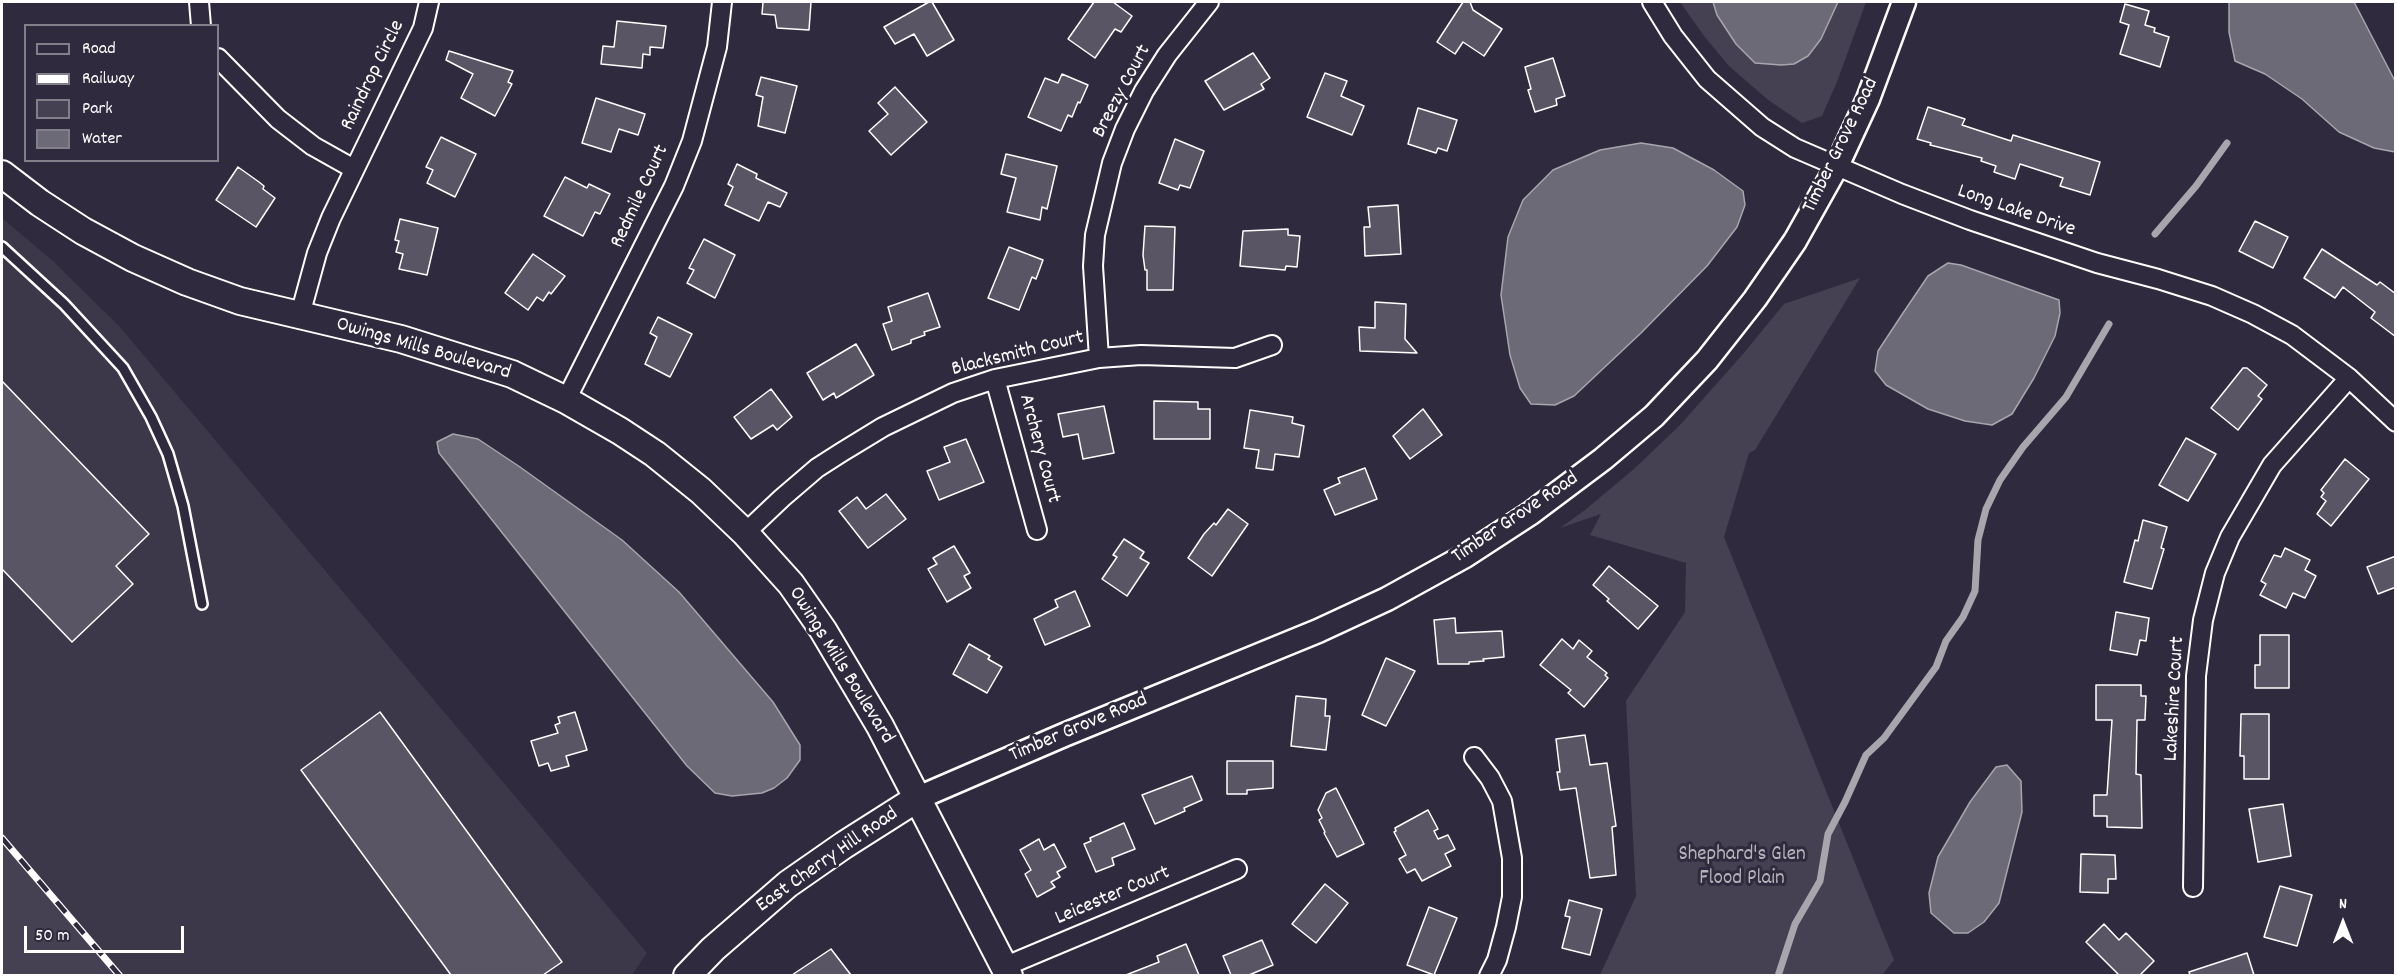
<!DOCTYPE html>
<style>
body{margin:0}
#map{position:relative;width:2397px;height:977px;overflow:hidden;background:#2f2a3d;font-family:Dekko,sans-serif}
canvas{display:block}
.frame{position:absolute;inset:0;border:3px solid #fff;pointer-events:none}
.legend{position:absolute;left:24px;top:24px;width:195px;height:138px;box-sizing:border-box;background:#2f2a3d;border:2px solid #827f8b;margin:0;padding:8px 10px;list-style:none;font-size:18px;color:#fff}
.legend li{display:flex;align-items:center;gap:12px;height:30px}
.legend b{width:30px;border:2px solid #827f8b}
.north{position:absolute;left:2313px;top:893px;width:60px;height:60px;-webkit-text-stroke:4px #2f2a3d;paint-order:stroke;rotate:0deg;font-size:16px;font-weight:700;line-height:24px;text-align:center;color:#fff}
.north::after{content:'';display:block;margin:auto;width:21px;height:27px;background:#fff;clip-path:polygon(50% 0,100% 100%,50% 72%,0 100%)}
.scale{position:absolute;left:24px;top:926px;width:160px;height:27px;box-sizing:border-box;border:3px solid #fff;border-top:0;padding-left:8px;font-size:18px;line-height:21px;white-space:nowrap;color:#fff;-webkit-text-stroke:4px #2f2a3d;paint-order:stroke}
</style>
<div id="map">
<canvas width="2397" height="977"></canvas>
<div class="frame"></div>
<ul class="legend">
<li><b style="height:8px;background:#2f2a3d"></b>Road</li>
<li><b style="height:8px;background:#fff"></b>Railway</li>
<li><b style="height:16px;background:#464152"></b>Park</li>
<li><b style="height:16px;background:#6d6a77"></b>Water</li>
</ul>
<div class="north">N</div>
<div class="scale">50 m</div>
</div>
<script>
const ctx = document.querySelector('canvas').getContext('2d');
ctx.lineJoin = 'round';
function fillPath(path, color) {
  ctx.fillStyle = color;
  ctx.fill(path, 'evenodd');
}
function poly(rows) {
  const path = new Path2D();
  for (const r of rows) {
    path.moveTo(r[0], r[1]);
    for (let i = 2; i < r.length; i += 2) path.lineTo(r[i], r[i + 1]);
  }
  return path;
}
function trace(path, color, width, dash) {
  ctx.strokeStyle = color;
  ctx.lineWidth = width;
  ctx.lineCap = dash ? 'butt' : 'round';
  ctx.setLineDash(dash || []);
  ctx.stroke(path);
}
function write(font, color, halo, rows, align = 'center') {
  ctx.font = font + ' Dekko,sans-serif';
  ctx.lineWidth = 6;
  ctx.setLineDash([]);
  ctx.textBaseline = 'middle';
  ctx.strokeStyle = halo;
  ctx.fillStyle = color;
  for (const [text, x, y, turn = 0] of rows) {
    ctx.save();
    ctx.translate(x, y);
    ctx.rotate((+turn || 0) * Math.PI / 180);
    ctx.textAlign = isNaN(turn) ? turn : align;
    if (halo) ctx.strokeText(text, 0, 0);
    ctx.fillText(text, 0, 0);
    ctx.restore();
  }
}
fillPath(poly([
 [2,218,53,261,120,327,647,953,632,975,120,975,2,841]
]), '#3c3749');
fillPath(poly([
 [1680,2,1866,2,1837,82,1822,116,1802,123,1767,99,1729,66,1704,36],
 [1860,278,1755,450,1749,453,1724,537,1894,960,1882,975,1600,975,1636,896,1626,701,1685,612,1686,563,1590,535,1601,514,1560,528,1585,510,1634,469,1680,425,1743,354,1784,304],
 [2,841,120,975,2,975]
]), '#464152');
const water = poly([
 [1713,2,1838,2,1821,39,1808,56,1794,64,1781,65,1755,63,1736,44,1717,15,1713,2],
 [2229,2,2354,2,2395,81,2395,152,2374,148,2339,132,2302,99,2265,74,2235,61,2229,32,2229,2],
 [1641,143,1673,148,1714,170,1743,191,1745,205,1737,227,1707,266,1641,333,1574,396,1555,405,1531,404,1520,388,1510,355,1501,295,1508,237,1523,200,1553,170,1600,150,1641,143],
 [1948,263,1961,265,2059,300,2060,313,2055,336,2034,378,2012,414,1992,425,1965,421,1928,409,1886,385,1875,371,1878,351,1901,316,1928,276,1948,263],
 [453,434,478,439,520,467,622,540,679,592,773,702,800,745,800,760,787,778,774,788,762,793,732,796,715,793,687,766,439,453,437,442,453,434],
 [2007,765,2021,781,2022,812,1999,903,1984,922,1968,933,1954,933,1931,913,1929,893,1938,857,1970,802,1996,767,2007,765]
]);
fillPath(water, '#6d6a77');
trace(water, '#a7a6ad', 1.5);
trace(poly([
 [2155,234,2196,186,2227,143],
 [1778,976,1795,924,1820,881,1828,834,1845,802,1866,755,1884,738,1936,667,1946,641,1963,617,1975,591,1978,540,1986,509,2000,480,2023,447,2066,397,2109,324]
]), '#a7a6ad', 7);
const building = poly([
 [763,2,811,2,809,30,777,28,775,15,762,14,763,2],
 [929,2,932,2,954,40,927,56,914,34,895,44,884,27,929,2],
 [1094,2,1113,2,1132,16,1121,32,1115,29,1095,58,1068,39,1094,2],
 [1463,2,1470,2,1473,10,1502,29,1484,56,1463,42,1455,54,1437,42,1463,2],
 [2125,4,2149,11,2145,25,2155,28,2154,32,2169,37,2160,67,2120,54,2129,25,2120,22,2125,4],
 [617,21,666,26,663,48,650,47,650,55,643,54,642,68,601,64,603,46,614,47,617,21],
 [449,51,513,71,508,82,512,84,495,116,461,98,473,74,446,60,449,51],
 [1253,53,1270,78,1261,84,1264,89,1224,110,1205,81,1253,53],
 [1553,58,1565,96,1556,99,1557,105,1535,112,1528,90,1531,89,1525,67,1553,58],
 [1325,73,1347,81,1341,96,1364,106,1352,135,1307,117,1325,73],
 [1062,74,1088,85,1080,103,1078,102,1072,117,1068,115,1061,131,1028,117,1045,78,1058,83,1062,74],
 [761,77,797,86,785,133,758,126,763,97,756,95,761,77],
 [895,87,927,122,891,155,869,131,888,114,878,103,895,87],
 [596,98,645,114,638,135,619,129,611,152,582,143,596,98],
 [1928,107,1965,119,1962,125,2011,141,2013,135,2100,162,2090,195,2060,186,2063,178,2020,164,2015,179,1994,172,1996,166,1981,161,1982,158,1930,145,1931,143,1917,139,1928,107],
 [1418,108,1457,120,1447,151,1438,148,1436,153,1408,144,1418,108],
 [441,137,476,154,455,197,427,183,433,170,426,167,441,137],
 [1175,139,1204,151,1190,188,1180,185,1178,190,1159,183,1175,139],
 [1006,154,1057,166,1047,209,1042,207,1040,220,1007,212,1016,178,1001,174,1006,154],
 [737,164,757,174,756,178,787,193,780,207,768,202,759,221,725,205,733,187,728,184,737,164],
 [238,167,259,182,264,186,263,189,275,198,256,227,216,200,238,167],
 [565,177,587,188,589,184,610,194,600,214,595,212,583,236,544,216,565,177],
 [1398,205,1401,254,1365,256,1364,227,1370,227,1368,207,1398,205],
 [400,219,438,228,427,275,399,269,403,254,396,252,399,241,395,240,400,219],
 [2255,221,2288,237,2273,268,2239,251,2255,221],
 [1145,226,1175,227,1173,290,1147,290,1147,270,1145,270,1143,255,1145,226],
 [1288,229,1288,235,1300,236,1297,267,1286,266,1285,270,1240,266,1243,231,1288,229],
 [704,239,735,255,715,298,687,283,694,270,689,268,704,239],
 [1009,247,1043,260,1036,279,1032,277,1019,310,988,298,1009,247],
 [2322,249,2377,285,2380,282,2396,294,2396,337,2371,318,2375,312,2343,287,2335,298,2304,278,2322,249],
 [533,254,565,276,551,294,549,292,543,301,537,297,528,310,505,293,533,254],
 [928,293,940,327,924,332,925,335,911,340,911,343,892,350,883,324,892,321,888,307,928,293],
 [1375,302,1406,304,1405,339,1417,353,1360,351,1359,327,1375,328,1375,302],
 [658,317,692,334,670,377,645,364,657,337,650,333,658,317],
 [856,344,874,375,836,398,834,393,823,400,807,373,856,344],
 [2243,368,2247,368,2267,385,2258,396,2262,399,2238,430,2211,408,2243,368],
 [2,381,149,534,116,566,133,584,72,642,2,569,2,381],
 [771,389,792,417,777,430,773,425,751,439,734,417,771,389],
 [1154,401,1198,402,1198,409,1210,409,1210,439,1154,439,1154,401],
 [1104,406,1114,453,1083,459,1078,434,1063,437,1058,414,1104,406],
 [1423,409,1442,435,1410,459,1393,436,1423,409],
 [1250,410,1293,417,1292,423,1304,426,1299,457,1275,454,1273,470,1256,468,1259,450,1244,448,1250,410],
 [2186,438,2216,454,2188,501,2159,485,2186,438],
 [966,439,984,482,939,500,927,471,950,462,944,447,966,439],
 [2345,459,2369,479,2331,526,2317,514,2326,501,2321,497,2324,493,2321,490,2345,459],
 [1365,468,1377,499,1335,515,1324,490,1340,483,1338,478,1365,468],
 [886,494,906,519,868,548,839,511,857,497,866,509,886,494],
 [1228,509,1248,524,1212,576,1188,558,1204,534,1214,523,1216,525,1228,509],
 [2143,520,2167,527,2161,548,2164,549,2152,589,2124,582,2135,540,2138,541,2143,520],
 [1124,539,1144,552,1140,558,1149,563,1127,596,1102,579,1117,557,1113,555,1124,539],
 [954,546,970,573,964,576,971,588,947,602,928,569,937,564,933,558,954,546],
 [2285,548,2310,560,2305,570,2316,576,2305,598,2293,593,2286,608,2260,595,2266,584,2261,581,2274,555,2281,557,2285,548],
 [2396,556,2396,587,2378,594,2367,567,2396,556],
 [1609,566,1658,606,1638,629,1607,601,1609,599,1593,585,1609,566],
 [1075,591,1090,626,1045,645,1034,619,1058,607,1055,600,1075,591],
 [2116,612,2149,618,2146,641,2140,640,2137,655,2110,650,2116,612],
 [1455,618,1456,633,1502,631,1504,657,1483,659,1484,661,1469,662,1469,664,1438,664,1434,620,1455,618],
 [2260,635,2289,635,2289,688,2255,688,2255,665,2260,665,2260,635],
 [1562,639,1573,649,1579,640,1592,651,1587,657,1607,673,1605,675,1608,678,1584,707,1568,693,1571,690,1540,665,1562,639],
 [969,644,990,656,988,659,1002,667,987,693,953,674,969,644],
 [1386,658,1415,671,1386,726,1362,715,1386,658],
 [2096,685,2141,685,2141,696,2146,696,2145,720,2137,720,2136,774,2141,775,2142,828,2107,827,2107,816,2094,816,2094,795,2107,795,2112,720,2096,720,2096,685],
 [1296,696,1326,699,1325,716,1330,716,1326,750,1291,746,1296,696],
 [380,712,562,962,543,975,451,975,301,770,380,712],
 [575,712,587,750,566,756,569,766,551,771,548,763,539,766,531,741,558,733,555,725,560,723,558,717,575,712],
 [2241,714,2269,714,2269,779,2244,779,2244,756,2240,756,2241,714],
 [1585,735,1590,765,1607,763,1616,826,1612,827,1616,875,1590,878,1576,788,1560,790,1557,772,1560,772,1556,739,1585,735],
 [1227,761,1273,761,1273,788,1247,790,1247,794,1227,794,1227,761],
 [1192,776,1202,800,1184,808,1185,811,1155,824,1142,795,1192,776],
 [1336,788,1364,844,1337,857,1324,833,1325,832,1319,820,1322,818,1318,810,1326,793,1336,788],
 [2283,804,2291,856,2258,862,2249,809,2283,804],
 [1428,810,1438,829,1434,831,1438,839,1448,835,1455,849,1445,854,1451,866,1422,881,1415,869,1407,873,1399,859,1406,855,1394,832,1396,831,1395,828,1428,810],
 [1124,823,1135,849,1112,858,1114,865,1096,872,1084,844,1091,841,1090,838,1124,823],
 [1039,839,1044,850,1054,844,1066,867,1057,872,1060,877,1051,882,1055,887,1037,897,1025,874,1031,870,1020,850,1039,839],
 [2081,854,2115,855,2116,879,2108,879,2108,893,2080,892,2081,854],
 [1325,884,1348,903,1316,943,1292,924,1325,884],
 [2280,886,2312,895,2297,946,2264,937,2280,886],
 [1569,900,1602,909,1590,955,1562,948,1570,917,1565,916,1569,900],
 [1429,907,1457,918,1434,975,1407,965,1429,907],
 [2104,924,2119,940,2126,933,2154,961,2140,975,2119,975,2086,942,2104,924],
 [1262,940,1273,965,1249,975,1231,975,1223,956,1262,940],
 [1186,944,1199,975,1126,975,1159,962,1157,956,1186,944],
 [831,949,851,975,792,975,831,949],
 [2247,953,2254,975,2190,975,2189,972,2247,953]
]);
fillPath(building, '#595564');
trace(building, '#fff', 1.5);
const service = poly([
 [2,247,64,304,123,368,151,417,168,454,183,506,202,604]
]);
const minor = poly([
 [199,2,201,26],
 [1652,2,1673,36,1707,79,1762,127,1795,148,1902,194,1970,220,2097,263,2158,279,2212,296,2253,314,2292,335,2349,378,2396,422],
 [218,58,278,119,313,146,354,169],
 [300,315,317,253,331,218,423,28,429,2],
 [1099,358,1093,266,1095,235,1112,163,1125,129,1144,91,1167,55,1209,2],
 [995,379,1037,530],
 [566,400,674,186,692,141,717,47,722,2],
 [745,533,782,498,817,468,842,452,883,427,953,393,995,379,1099,358,1141,355,1235,358,1272,345],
 [1474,757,1490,778,1502,801,1512,858,1512,897,1506,927,1497,960,1489,976],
 [2193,887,2196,676,2203,620,2215,573,2230,537,2272,465,2349,378],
 [1006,966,1237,869]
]);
const tertiary = poly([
 [918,798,1064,735,1318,631,1387,599,1465,556,1531,513,1603,459,1654,416,1707,360,1755,299,1795,241,1837,166,1868,99,1904,2]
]);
const secondary = poly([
 [2,174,40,203,83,231,133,258,187,282,240,301,401,339,512,374,566,400,620,431,655,454,701,491,745,533,791,584,823,630,880,726,1009,976],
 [687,976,713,949,788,884,844,845,918,798]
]);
trace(service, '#fff', 14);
trace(minor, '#fff', 22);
trace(tertiary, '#fff', 27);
trace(secondary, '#fff', 30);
trace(service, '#2f2a3d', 9);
trace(minor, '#2f2a3d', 18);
trace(tertiary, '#2f2a3d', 22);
trace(secondary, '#2f2a3d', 26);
const rail = poly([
 [2,838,120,976]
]);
trace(rail, '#fff', 7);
trace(rail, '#2f2a3d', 4.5, [14]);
write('21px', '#fff', '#2f2a3d', [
 ["Raindrop Circle",374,76,-64],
 ["Breezy Court",1123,92,-62],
 ["Timber Grove Road",1842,146,-64],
 ["Redmile Court",641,197,-65],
 ["Long Lake Drive",2016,212,19],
 ["Owings Mills Boulevard",423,350,16],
 ["Blacksmith Court",1018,355,-14],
 ["Archery Court",1038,449,75],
 ["Timber Grove Road",1516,519,-34],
 ["Owings Mills Boulevard",840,666,58],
 ["Lakeshire Court",2176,699,-87],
 ["Timber Grove Road",1079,729,-23],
 ["East Cherry Hill Road",828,861,-35],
 ["Leicester Court",1113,897,-23]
]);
write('21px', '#b5b3ba', '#2f2a3d', [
 ["Shephard's Glen",1742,856],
 ["Flood Plain",1742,880]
]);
</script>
